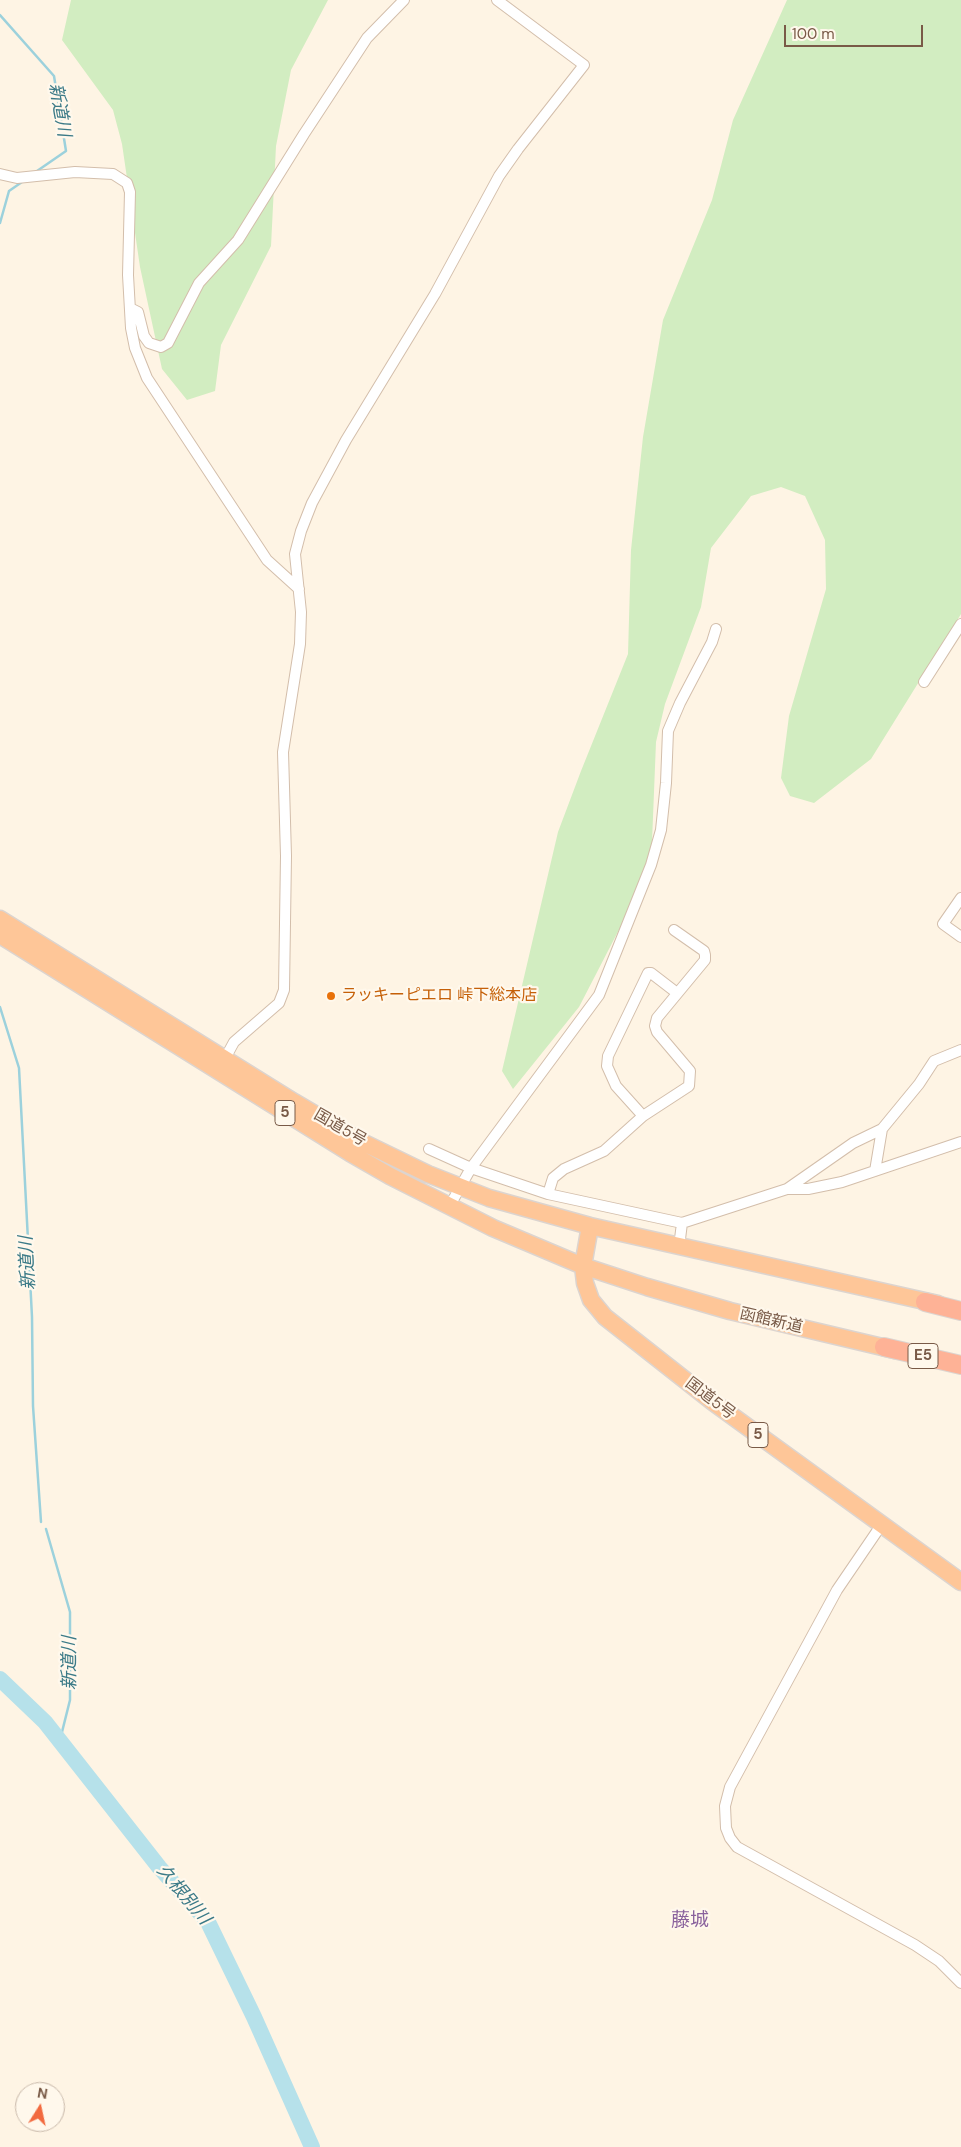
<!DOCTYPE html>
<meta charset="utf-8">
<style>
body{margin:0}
#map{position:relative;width:961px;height:2147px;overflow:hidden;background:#fef4e4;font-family:"DM Sans",sans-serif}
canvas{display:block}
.north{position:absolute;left:15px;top:2082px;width:50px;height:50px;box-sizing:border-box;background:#fff8ec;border:1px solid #c9b9aa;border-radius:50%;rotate:10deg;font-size:14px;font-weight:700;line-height:20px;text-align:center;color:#795a47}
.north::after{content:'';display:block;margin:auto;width:18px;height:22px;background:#f26a3f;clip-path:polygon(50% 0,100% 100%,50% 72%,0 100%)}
.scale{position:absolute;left:784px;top:25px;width:139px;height:22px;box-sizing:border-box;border:2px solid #795a47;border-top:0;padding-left:6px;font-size:15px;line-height:18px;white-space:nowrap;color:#795a47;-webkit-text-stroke:4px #fff8ec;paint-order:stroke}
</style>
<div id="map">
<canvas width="961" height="2147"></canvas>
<div class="north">N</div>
<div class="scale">100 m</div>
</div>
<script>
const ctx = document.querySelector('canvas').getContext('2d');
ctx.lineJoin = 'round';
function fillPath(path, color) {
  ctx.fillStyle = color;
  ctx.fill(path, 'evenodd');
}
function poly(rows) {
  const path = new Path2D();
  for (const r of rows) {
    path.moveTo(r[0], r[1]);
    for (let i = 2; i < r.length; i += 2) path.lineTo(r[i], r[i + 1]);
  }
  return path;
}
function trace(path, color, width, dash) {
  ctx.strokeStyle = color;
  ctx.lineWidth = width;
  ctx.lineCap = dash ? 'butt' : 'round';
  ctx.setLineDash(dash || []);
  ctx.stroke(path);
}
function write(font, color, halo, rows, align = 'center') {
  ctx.font = font + ' "DM Sans","Noto Sans JP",sans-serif';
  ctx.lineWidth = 4.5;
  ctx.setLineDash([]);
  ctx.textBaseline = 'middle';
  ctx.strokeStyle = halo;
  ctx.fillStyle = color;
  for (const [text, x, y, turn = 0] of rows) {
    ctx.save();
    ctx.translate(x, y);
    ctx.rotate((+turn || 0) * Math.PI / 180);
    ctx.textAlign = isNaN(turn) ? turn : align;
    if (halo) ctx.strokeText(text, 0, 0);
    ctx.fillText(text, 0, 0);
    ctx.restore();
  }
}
fillPath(poly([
 [71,0,328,0,291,70,276,146,271,246,221,345,215,391,187,400,162,369,140,267,122,144,113,110,62,40],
 [787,0,961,0,961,614,871,759,814,803,790,796,781,778,789,716,826,589,825,540,805,496,781,487,751,496,711,548,701,607,665,704,656,742,652,842,640,889,579,1007,513,1089,502,1071,558,832,581,771,628,654,631,550,643,437,663,320,712,200,733,120]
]), '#d2edc1');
trace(poly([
 [0,15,54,76,66,151,37,171],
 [0,223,9,191,22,182],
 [0,1007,19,1068,32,1317,33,1406,41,1522],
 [46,1529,70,1612,70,1700,60,1740]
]), '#9cd1dc', 2.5);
trace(poly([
 [0,1679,45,1722,159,1867,208,1922,254,2017,312,2147]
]), '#b6e1ea', 16);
const minor = poly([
 [0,174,17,178,75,172,113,174,127,183,130,192,128,275,131,328,135,348,147,378,267,560,299,589],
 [130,308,138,312,144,336,149,343,161,347,168,343,199,283,238,240,304,134,367,38,404,0],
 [924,682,961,624],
 [961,898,943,924,961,937],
 [222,1064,234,1042,279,1003,284,990,286,856,283,752,300,644,301,612,295,554,301,531,312,503,346,440,435,294,499,176,518,149,584,65,497,0],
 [643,1116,616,1086,607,1066,608,1056,648,973,651,973,677,993],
 [429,1149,471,1168,548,1194,682,1223,787,1189,853,1143,882,1129,919,1084,934,1061,961,1050],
 [875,1171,882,1129],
 [787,1189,808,1189,842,1182,961,1142],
 [548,1194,553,1178,564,1169,604,1151,643,1116,689,1086,690,1071,657,1032,655,1026,657,1018,705,960,705,955,704,951,674,930],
 [449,1207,471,1168,599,995,651,865,661,830,666,783,668,731,680,703,712,642,716,629],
 [679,1247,682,1223],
 [882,1524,837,1590,730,1787,725,1806,726,1828,730,1838,737,1847,915,1945,939,1961,961,1983]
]);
const trunk = poly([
 [0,919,294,1102,362,1142,428,1174,489,1198,590,1226,938,1304],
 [0,935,350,1153,390,1176,493,1228,583,1266,647,1287,730,1311,895,1350],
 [590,1226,583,1266,585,1283,591,1300,605,1317,713,1402,961,1582]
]);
const motorway = poly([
 [925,1302,961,1311],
 [884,1347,961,1365]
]);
trace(minor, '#d3beab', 12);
trace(trunk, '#dcd4cf', 19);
trace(motorway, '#dcd4cf', 20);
trace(minor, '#fff', 10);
trace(trunk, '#fec698', 16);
trace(motorway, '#feb296', 18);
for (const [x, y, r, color] of [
 [331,996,5,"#e8710a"]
]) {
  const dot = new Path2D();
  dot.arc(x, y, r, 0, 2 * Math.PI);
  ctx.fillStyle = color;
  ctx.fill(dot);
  trace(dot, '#fff8ec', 2);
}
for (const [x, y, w] of [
 [285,1113,20],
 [923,1356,30],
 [758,1435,20]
]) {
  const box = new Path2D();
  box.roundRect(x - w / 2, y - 12.5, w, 25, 4);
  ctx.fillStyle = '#fff8ec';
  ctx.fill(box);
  trace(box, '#795a47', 1);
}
write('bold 15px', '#795a47', null, [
 ["5",285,1113],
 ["E5",923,1356],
 ["5",758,1435]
]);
write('16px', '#c56008', '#fff8ec', [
 ["ラッキーピエロ 峠下総本店",341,996]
], 'left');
write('16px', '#795a47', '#fff8ec', [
 ["国道5号",340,1128,30],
 ["函館新道",771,1321,13],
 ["国道5号",710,1399,37]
]);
write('italic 18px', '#3b7a87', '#fff8ec', [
 ["新道川",59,110,80],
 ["新道川",28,1263,-93],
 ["新道川",70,1663,-90],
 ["久根別川",183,1895,50]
]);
write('19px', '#8a629d', '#fff8ec', [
 ["藤城",690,1921]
]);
</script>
